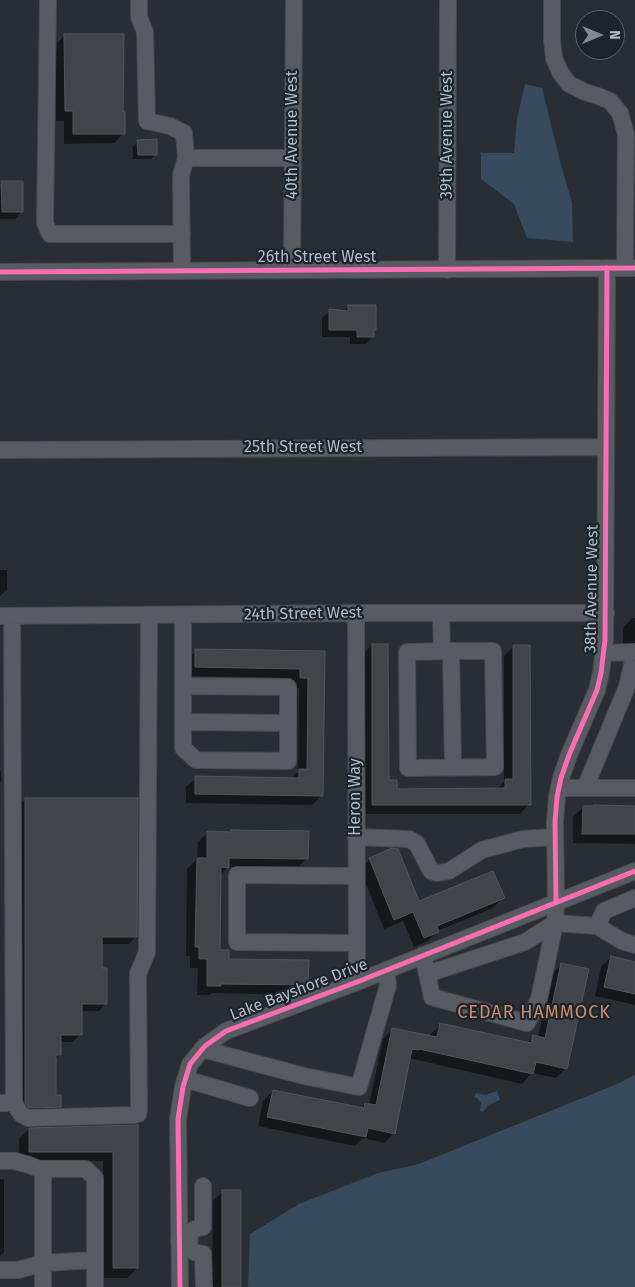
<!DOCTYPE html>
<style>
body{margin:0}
#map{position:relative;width:635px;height:1287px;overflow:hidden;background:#292e34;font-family:"Fira Sans",sans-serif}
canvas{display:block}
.north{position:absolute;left:575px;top:10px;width:50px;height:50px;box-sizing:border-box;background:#1c252e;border:1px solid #58616a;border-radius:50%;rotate:90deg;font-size:14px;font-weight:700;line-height:20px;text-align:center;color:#b2bbc5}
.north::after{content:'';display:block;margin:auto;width:18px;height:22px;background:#828a92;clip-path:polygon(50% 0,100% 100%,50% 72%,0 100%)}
</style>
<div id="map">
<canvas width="635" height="1287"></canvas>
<div class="north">N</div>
</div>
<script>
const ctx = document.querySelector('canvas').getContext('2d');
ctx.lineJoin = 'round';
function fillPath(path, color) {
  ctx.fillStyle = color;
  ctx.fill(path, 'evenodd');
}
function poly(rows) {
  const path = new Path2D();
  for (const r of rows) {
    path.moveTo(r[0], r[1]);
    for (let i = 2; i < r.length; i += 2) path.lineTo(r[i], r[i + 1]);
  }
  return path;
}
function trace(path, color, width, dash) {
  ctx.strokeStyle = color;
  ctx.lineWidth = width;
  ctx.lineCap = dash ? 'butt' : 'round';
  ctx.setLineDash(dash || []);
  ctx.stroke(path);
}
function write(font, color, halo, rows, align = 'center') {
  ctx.font = font + ' "Fira Sans",sans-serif';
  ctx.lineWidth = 4.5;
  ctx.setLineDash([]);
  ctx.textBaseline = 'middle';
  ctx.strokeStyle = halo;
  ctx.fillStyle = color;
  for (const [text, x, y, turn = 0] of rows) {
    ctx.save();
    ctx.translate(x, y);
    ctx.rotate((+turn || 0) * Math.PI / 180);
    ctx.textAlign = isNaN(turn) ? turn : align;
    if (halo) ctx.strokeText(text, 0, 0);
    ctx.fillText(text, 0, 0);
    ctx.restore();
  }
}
fillPath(poly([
 [525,84,542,88,560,161,572,203,573,242,527,238,514,204,481,179,481,153,514,153,517,119],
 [635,1075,635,1287,248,1287,250,1234,299,1204,378,1173,419,1164,617,1084],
 [497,1091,500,1100,488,1105,483,1112,480,1111,481,1103,477,1098,474,1097,476,1093,485,1095]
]), '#384a5d');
fillPath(poly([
 [65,35,122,113,124,133,114,143,64,144,64,121,56,121,55,45],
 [138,141,156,154,151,159,133,159,133,146],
 [0,182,22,182,22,211,15,219,0,219],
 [349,306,375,330,373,332,373,336,366,344,350,344,350,337,322,337,322,318,330,311,343,312],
 [0,570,7,570,7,590,0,596],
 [632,618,635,618,635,646,623,646,623,628],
 [372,645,387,782,396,790,496,790,504,782,504,656,514,646,529,804,520,814,363,814,362,655],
 [196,651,323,653,322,795,312,805,186,803,186,787,196,778,290,779,298,772,299,688,290,687,291,678,186,676,186,660],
 [0,771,1,771,1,782,0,783],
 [25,799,136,936,129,944,101,944,101,969,106,1003,99,1011,80,1011,80,1034,73,1042,59,1042,59,1055,55,1060,55,1096,60,1107,52,1114,21,1114,18,806],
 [583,807,635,807,635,844,573,843,573,817],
 [207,833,307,858,297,868,228,867,220,875,219,952,228,960,307,985,297,995,212,993,210,995,197,995,198,968,190,968,190,956,186,956,187,869,197,859,198,842],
 [370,859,418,902,503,898,493,908,437,931,428,941,414,947,403,921,384,929,360,869],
 [611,957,635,964,635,1005,595,996,601,967],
 [562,964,566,1068,556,1078,532,1073,522,1084,409,1058,394,1133,384,1143,363,1138,355,1146,258,1126,263,1101,273,1091,360,1109,365,1104,369,1105,383,1039,393,1029,430,1037,431,1034,441,1024,527,1043,534,1036,538,1037,552,974],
 [137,1126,137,1268,127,1278,103,1278,103,1161,19,1161,19,1139,29,1129],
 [0,1179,4,1179,4,1252,0,1256],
 [222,1192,240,1287,212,1287,213,1201]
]), '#0007');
const building = poly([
 [64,34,124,34,123,112,125,112,125,134,73,134,73,111,65,111,64,34],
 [157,139,157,155,138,155,137,140,157,139],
 [1,181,23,181,23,212,2,212,1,181],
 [348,305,376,305,376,330,374,330,374,337,357,337,357,330,329,330,329,309,348,311,348,305],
 [372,644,388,644,389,780,397,780,397,789,505,788,505,779,513,779,513,645,530,645,531,805,372,805,372,644],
 [195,649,325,651,323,796,195,794,195,776,299,778,299,769,307,769,308,678,300,678,300,669,195,667,195,649],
 [25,798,138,798,137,937,102,937,102,968,107,968,107,1004,82,1004,82,1035,61,1035,61,1055,56,1055,56,1095,61,1095,61,1107,31,1108,28,1107,25,1102,25,798],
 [594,805,635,806,635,834,582,834,583,806,594,806,594,805],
 [231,830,309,831,308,859,229,858,229,868,221,867,220,950,229,950,229,959,309,960,308,985,221,984,221,986,207,986,207,959,199,959,199,947,195,947,197,858,207,858,207,831,231,832,231,830],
 [392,848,398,849,419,901,493,871,505,898,437,926,439,932,424,938,413,912,394,920,369,858,392,848],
 [611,956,635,962,635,994,604,987,611,956],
 [561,963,589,969,567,1069,536,1062,533,1074,419,1049,419,1050,412,1049,395,1134,368,1128,366,1137,267,1117,273,1090,364,1108,365,1103,376,1105,392,1028,437,1037,440,1023,531,1043,533,1035,545,1038,561,963],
 [138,1125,138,1268,113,1268,113,1152,29,1152,29,1128,138,1125],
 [222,1190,241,1190,241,1287,222,1287,222,1190]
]);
fillPath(building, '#41454a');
trace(building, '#50565b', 1);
const minor = poly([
 [48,0,45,223,50,234,182,234],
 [139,0,139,17,145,32,147,121,170,126,184,133,186,158],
 [552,0,552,40,554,58,560,72,569,84,585,92,598,96,610,101,620,113,626,134,625,268],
 [292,270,294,0],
 [447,270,448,0],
 [182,271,181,175,186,158,293,158],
 [0,272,635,268],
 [0,450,606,447],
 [356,613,357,982],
 [441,614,442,651],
 [183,615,183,748,196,760,288,761,288,687,183,686],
 [0,616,356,613,606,613],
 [451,651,493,651,495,767,408,768,407,652,451,651],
 [451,651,453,767],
 [604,653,635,652],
 [183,722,288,723],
 [559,788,635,788],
 [585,788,614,718,627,687,635,652],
 [356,837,409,839,417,844,431,871,438,873,449,871,482,850,523,839,555,837],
 [356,876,237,875,237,942,357,943],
 [597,926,604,911,635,898],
 [423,955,432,997,527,1023,539,999,555,923,556,902,555,822,557,797,561,778,569,755,597,690,601,673,605,640,607,268],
 [427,974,525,942,555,923,597,926,622,941,635,945],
 [202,1049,304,1076,359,1087,388,985,386,970],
 [185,1079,250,1098],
 [0,1103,14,1103,12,616],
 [14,1103,21,1114,28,1118,134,1115,138,1114,139,1110,138,979,138,974,147,952,147,947,149,616],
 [0,1161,15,1161,29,1165,39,1169,86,1169,95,1178,95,1287],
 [43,1169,43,1287],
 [179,1240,189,1240,190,1248,194,1252,203,1254,204,1287],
 [189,1240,191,1232,195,1229,203,1227,203,1186],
 [0,1270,18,1270,43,1263,95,1260],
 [180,1287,178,1119,183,1087,190,1064,205,1046,226,1031,357,982,635,871]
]);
trace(minor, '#464a4f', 18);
trace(minor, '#585c62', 16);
trace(poly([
 [0,272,635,268],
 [556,902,555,822,557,797,561,778,569,755,597,690,601,673,605,640,607,268],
 [180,1287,178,1119,183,1087,190,1064,205,1046,226,1031,357,982,635,871]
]), '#f96db3', 5);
write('16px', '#b2bbc5', '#1c252e', [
 ["40th Avenue West",293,135,-90],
 ["39th Avenue West",448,135,-90],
 ["26th Street West",317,258],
 ["25th Street West",303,448],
 ["38th Avenue West",592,589,-89],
 ["24th Street West",303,614,-1],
 ["Heron Way",356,797,-90],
 ["Lake Bayshore Drive",299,990,-21]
]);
ctx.letterSpacing = '1px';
write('18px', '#cb8b67', '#1c252e', [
 ["CEDAR HAMMOCK",534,1013]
]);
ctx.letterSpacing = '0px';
</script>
